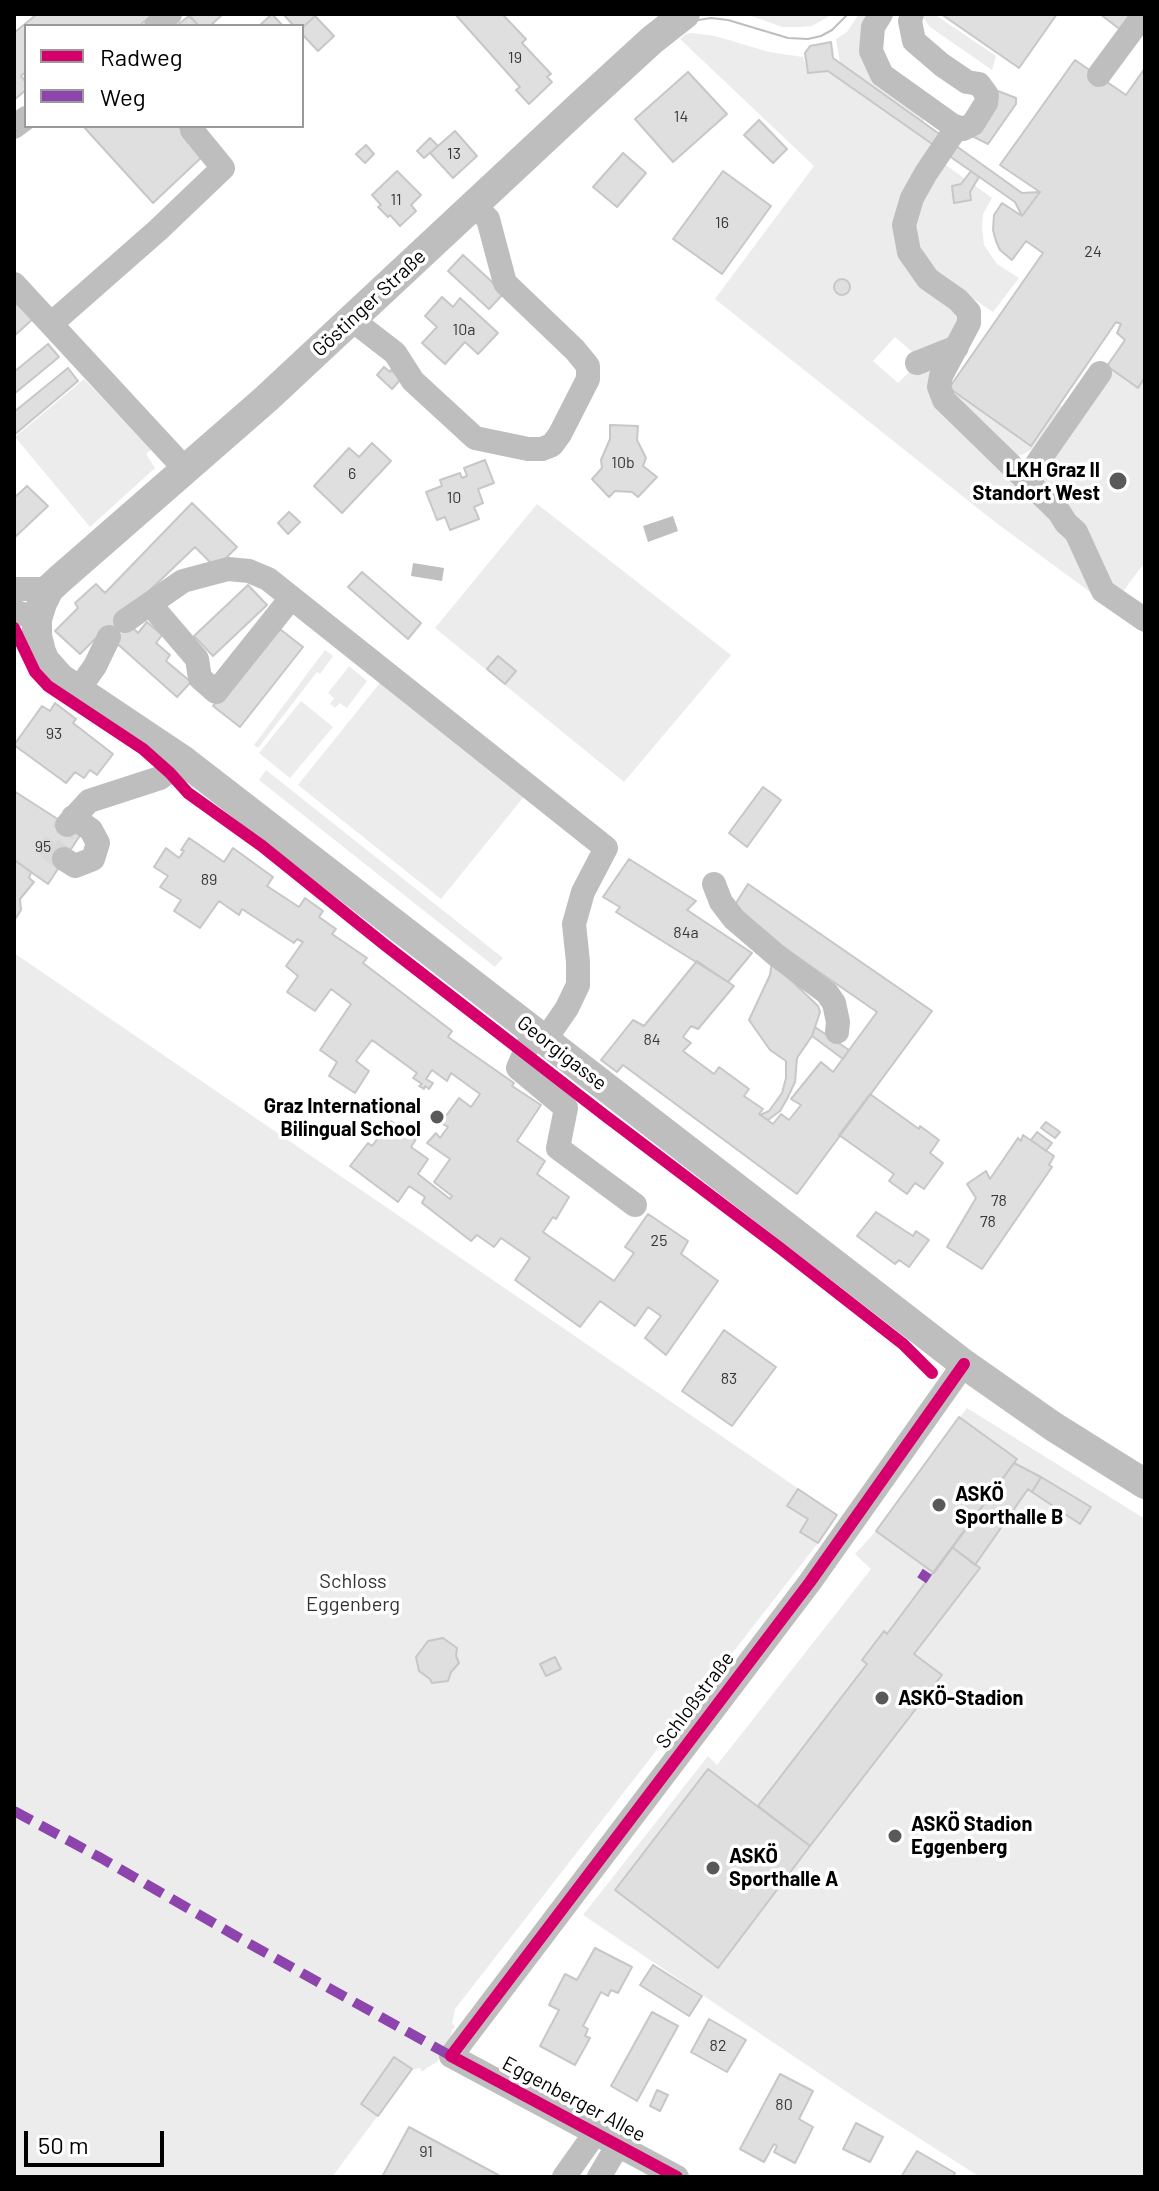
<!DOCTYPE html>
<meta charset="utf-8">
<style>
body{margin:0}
#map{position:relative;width:1159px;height:2191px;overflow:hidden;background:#fff;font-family:Barlow,sans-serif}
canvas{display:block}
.frame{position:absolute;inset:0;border:16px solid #000;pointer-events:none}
.legend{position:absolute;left:24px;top:24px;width:280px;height:104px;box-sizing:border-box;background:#fff;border:2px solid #999;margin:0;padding:10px 14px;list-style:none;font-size:24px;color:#000}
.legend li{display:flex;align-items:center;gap:16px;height:40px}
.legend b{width:40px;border:2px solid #999}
.scale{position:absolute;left:24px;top:2131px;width:140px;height:36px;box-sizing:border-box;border:4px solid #000;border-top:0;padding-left:10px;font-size:24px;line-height:28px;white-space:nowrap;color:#000;-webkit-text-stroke:6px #fff;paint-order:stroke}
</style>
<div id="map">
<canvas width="1159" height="2191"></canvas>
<div class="frame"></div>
<ul class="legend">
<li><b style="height:10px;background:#d6006c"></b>Radweg</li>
<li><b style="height:10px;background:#8e44ad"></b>Weg</li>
</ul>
<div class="scale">50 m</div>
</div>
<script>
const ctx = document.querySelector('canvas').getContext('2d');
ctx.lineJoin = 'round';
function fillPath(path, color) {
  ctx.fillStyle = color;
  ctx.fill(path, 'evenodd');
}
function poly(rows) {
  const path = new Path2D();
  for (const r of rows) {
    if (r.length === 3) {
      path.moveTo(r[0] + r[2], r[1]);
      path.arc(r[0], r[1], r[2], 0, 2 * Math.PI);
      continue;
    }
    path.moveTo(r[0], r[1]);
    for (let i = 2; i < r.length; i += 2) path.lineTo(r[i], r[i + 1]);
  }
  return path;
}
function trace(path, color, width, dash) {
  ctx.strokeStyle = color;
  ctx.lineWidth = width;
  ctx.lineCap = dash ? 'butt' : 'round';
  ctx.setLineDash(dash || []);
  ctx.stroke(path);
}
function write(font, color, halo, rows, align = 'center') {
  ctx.font = font + ' Barlow,sans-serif';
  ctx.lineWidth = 7;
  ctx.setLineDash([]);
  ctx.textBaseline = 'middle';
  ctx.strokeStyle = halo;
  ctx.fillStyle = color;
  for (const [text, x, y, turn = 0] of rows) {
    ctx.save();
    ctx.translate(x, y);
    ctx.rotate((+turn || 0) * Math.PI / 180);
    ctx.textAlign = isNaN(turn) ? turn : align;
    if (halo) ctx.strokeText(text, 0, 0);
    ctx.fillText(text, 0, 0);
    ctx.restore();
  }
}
fillPath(poly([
 [746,14,833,14,812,26,800,27,782,27],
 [859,14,872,14,874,76,924,120,923,122,840,63,836,39,847,32],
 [923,14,934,14,996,56,992,70,930,27,924,19],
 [692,33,715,36,769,52,803,57,808,73,828,71,937,148,901,215,956,311,958,321,952,343,918,357,895,337,873,361,898,383,910,371,944,357,932,377,1062,525,1101,600,995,522,715,299,814,166,680,39,686,34],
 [942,162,965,179,961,184,970,192,974,185,992,198,983,214,982,228,984,245,997,264,1019,278,993,312,925,267,910,224],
 [1108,366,1137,388,1145,377,1145,562,1118,598,1041,484,1042,467],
 [84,379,152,449,146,454,155,468,90,527,15,437],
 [949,388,1060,405,1064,408,1032,449,1022,455,1015,456],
 [537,504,731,655,624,782,435,628],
 [325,650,333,656,320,674,317,672,258,748,254,745],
 [349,666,367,681,347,708,340,703,335,708,330,704,334,698,328,693],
 [383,679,526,794,441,899,298,785],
 [301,701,333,727,290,778,259,753],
 [266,770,503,958,495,967,259,780],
 [14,953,837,1515,818,1543,455,2009,452,2024,455,2025,454,2029,452,2029,450,2043,437,2062,425,2069,424,2071,421,2071,420,2068,412,2070,332,2177,14,2177],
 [967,1408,1145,1519,1145,2177,980,2177,856,2098,583,1915,708,1756,717,1765,871,1569,855,1554,876,1531]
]), '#ececec');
fillPath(poly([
 [673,516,678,531,648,542,643,526],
 [413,563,444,568,442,581,411,576]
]), '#bfbfbf');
const building = poly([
 [37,14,153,14,139,26,26,26,26,72,21,76,26,82,26,90,14,100,14,33,37,14],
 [188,14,223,14,210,26,199,26,188,14],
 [272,14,283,26,259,26,272,14],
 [283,14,314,14,315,16,302,28,302,26,294,26,283,14],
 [455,14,502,14,526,39,522,43,551,74,547,77,552,82,529,104,516,90,520,87,455,14],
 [941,14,1057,14,1019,68,941,14],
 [1100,14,1134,14,1122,31,1100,14],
 [189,16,199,26,176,26,189,16],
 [315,16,334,36,318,51,302,34,302,28,315,16],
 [831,42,833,58,1022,193,1040,192,1022,216,1015,202,828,71,808,73,805,53,810,46,831,42],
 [1075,60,1126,95,1145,68,1145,377,1138,388,1107,366,1125,340,1117,333,1121,324,1116,322,1031,446,949,388,1043,253,1026,241,1012,260,1000,250,996,241,993,230,994,215,1002,203,1022,216,1040,192,1000,165,1075,60],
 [688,72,727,114,673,162,635,119,688,72],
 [998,91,1016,98,1016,104,988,144,968,134,998,91],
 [759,120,787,149,773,163,744,135,759,120],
 [83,126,178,126,204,155,153,203,83,126],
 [455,131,477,156,453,178,430,153,455,131],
 [430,138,438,146,424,158,417,151,430,138],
 [366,145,374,154,365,163,356,154,366,145],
 [623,153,646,173,617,207,593,187,623,153],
 [397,171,421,195,411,205,416,211,400,226,390,215,388,217,378,207,381,205,372,195,397,171],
 [723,171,771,206,722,274,673,239,723,171],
 [971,171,979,177,970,192,971,200,954,203,952,186,961,184,971,171],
 [463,255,504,293,489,309,448,271,463,255],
 [842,287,8],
 [442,297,453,307,460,298,498,333,478,354,465,342,445,364,422,343,437,327,425,316,442,297],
 [14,302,34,318,14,336,14,302],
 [48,344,59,357,14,394,14,372,48,344],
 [384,367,390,372,391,370,401,379,392,389,377,375,384,367],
 [68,368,78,381,14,435,14,412,68,368],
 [610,425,638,426,637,440,646,458,643,466,657,477,638,497,632,492,615,491,609,497,592,479,602,468,601,460,610,439,610,425],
 [372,443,391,461,342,513,314,486,349,448,359,457,372,443],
 [485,460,494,483,478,489,483,503,474,507,479,519,450,530,445,517,437,520,426,492,442,486,440,480,460,473,462,478,467,476,464,468,485,460],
 [27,486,48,506,14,538,14,498,27,486],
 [192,503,237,547,216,568,195,547,122,617,138,633,147,622,162,635,156,643,170,655,166,661,191,682,177,697,103,631,80,654,55,631,78,608,75,603,96,584,105,593,192,503],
 [289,512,300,522,288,534,278,523,289,512],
 [362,572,421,623,408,639,348,587,362,572],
 [248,585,267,605,213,656,194,636,248,585],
 [276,626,303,647,240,727,213,706,276,626],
 [498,656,516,671,505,684,487,669,498,656],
 [55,703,76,719,73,723,113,754,97,775,90,770,84,778,75,772,66,783,14,745,42,706,50,711,55,703],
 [763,787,781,800,747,847,729,833,763,787],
 [14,791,81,834,48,884,14,860,14,791],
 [189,838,224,862,233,848,273,877,267,886,299,907,305,898,323,911,319,917,336,929,332,934,367,958,363,963,452,1031,448,1037,514,1083,512,1086,541,1105,517,1141,545,1161,537,1174,569,1197,556,1219,553,1217,543,1232,614,1281,634,1253,625,1247,648,1214,688,1241,681,1254,718,1281,666,1355,645,1338,661,1316,648,1307,635,1326,600,1301,580,1327,515,1280,530,1258,501,1238,494,1247,477,1235,471,1241,422,1203,425,1197,409,1186,398,1202,350,1166,368,1143,372,1146,391,1121,416,1139,411,1147,428,1159,418,1174,450,1199,452,1196,434,1182,450,1159,427,1143,436,1133,440,1138,448,1127,441,1123,459,1098,471,1107,480,1094,451,1073,447,1081,432,1070,426,1079,433,1083,429,1089,425,1086,424,1089,419,1086,422,1084,413,1078,417,1073,372,1040,356,1061,369,1071,355,1093,329,1076,337,1062,320,1050,351,1004,331,989,315,1011,287,992,298,976,286,966,303,942,297,939,294,943,242,909,239,915,219,901,200,928,174,911,181,900,160,887,168,876,154,867,166,848,179,858,184,851,181,850,189,838],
 [629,859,696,901,687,910,752,953,728,982,616,912,620,907,603,897,629,859],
 [16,861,31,872,29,878,34,882,20,899,21,910,14,921,14,865,16,861],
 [748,884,932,1011,797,1194,623,1065,617,1072,601,1060,633,1020,644,1026,697,961,734,986,698,1029,691,1026,683,1037,691,1043,683,1051,714,1074,719,1067,749,1089,744,1096,763,1109,759,1114,773,1124,781,1114,789,1120,801,1105,791,1099,821,1062,833,1072,877,1012,731,911,748,884],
 [772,962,818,1006,820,1012,812,1036,797,1058,795,1082,787,1099,780,1111,768,1120,760,1115,769,1111,782,1093,786,1078,786,1061,770,1050,749,1020,770,975,772,962],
 [815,1027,849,1050,843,1059,812,1036,815,1027],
 [870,1094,919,1129,920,1126,939,1140,930,1153,943,1163,924,1189,915,1183,907,1194,889,1181,894,1174,839,1135,870,1094],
 [1046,1122,1060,1132,1055,1138,1041,1128,1046,1122],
 [1037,1132,1052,1143,1046,1151,1031,1140,1037,1132],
 [1023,1135,1054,1156,1049,1165,1052,1167,982,1269,947,1247,976,1198,967,1184,986,1171,990,1179,1018,1138,1021,1141,1023,1135],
 [876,1212,913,1236,916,1231,929,1240,909,1267,899,1260,895,1264,857,1236,876,1212],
 [724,1330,776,1367,732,1426,682,1391,724,1330],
 [959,1417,1017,1459,934,1573,876,1531,959,1417],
 [1014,1463,1041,1477,1032,1492,1028,1489,975,1565,952,1547,1014,1463],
 [1041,1477,1091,1507,1080,1524,1032,1492,1041,1477],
 [798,1489,837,1515,818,1543,800,1532,808,1519,787,1506,798,1489],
 [952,1547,980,1568,914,1654,942,1675,810,1846,758,1806,867,1664,862,1660,884,1631,887,1634,952,1547],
 [443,1638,457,1648,456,1656,459,1663,451,1672,448,1681,432,1683,430,1679,419,1671,416,1657,428,1641,443,1638],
 [555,1657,561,1669,546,1676,540,1664,555,1657],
 [708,1769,810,1846,718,1968,615,1890,708,1769],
 [595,1948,632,1967,618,1993,611,1990,608,1996,601,1992,583,2026,588,2029,585,2036,590,2038,575,2065,540,2046,559,2010,549,2005,565,1974,577,1980,595,1948],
 [653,1965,702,1996,689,2016,640,1985,653,1965],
 [652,2012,678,2026,637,2101,611,2086,652,2012],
 [709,2019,746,2040,727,2072,691,2052,709,2019],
 [394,2057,412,2069,378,2116,361,2104,394,2057],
 [780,2074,813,2091,799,2119,813,2127,795,2163,774,2152,777,2146,774,2144,764,2162,740,2149,780,2074],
 [657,2090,668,2095,660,2111,650,2106,657,2090],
 [856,2123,883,2137,870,2162,843,2149,856,2123],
 [409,2127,502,2177,382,2177,409,2127],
 [917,2151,955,2173,953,2177,901,2177,917,2151]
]);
fillPath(building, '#dfdfdf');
trace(building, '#c7c7c7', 2);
trace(poly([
 [64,859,51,849,67,825]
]), '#d9d9d9', 24, [24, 12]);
trace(poly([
 [881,14,873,27,871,51,882,75,952,125,963,129,973,124,986,103,987,95,979,84,967,82,942,65,914,41,910,21,912,14],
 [156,26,170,14],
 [1099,75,1144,14],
 [14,127,26,118],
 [957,127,926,173,912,198,904,225,909,252,928,279,958,300,969,312,969,323,941,376,939,387,944,400,1059,512,1066,523,1076,532,1103,591,1145,620],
 [14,284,186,470],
 [351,319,395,353,413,381,475,438,528,449,542,449,552,445,560,434,588,379,588,366,575,350,505,283,488,219,474,205],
 [51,324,158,230,223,168,192,130],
 [917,363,957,347],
 [1026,479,1100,373],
 [14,589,49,589],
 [150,604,197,659,200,678,216,692,291,598],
 [14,611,37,619],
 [125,621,183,581,228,569,249,571,268,579,606,848,583,892,574,924,578,962,578,985,567,1008,545,1040],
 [78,690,95,666,109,637],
 [67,825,89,801,160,778,184,761],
 [64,859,75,866,93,859,98,843,91,830,73,817],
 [714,884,721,902,734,919,776,955,827,993,834,1003,838,1022,837,1032],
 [534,1031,518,1068,566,1108,558,1148,635,1205],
 [564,2177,596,2132],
 [599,2177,618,2145],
 [677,2177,451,2056,810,1582,964,1364]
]), '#bebebe', 24);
trace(poly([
 [685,14,652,40,581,105,266,399,61,578,49,589,42,603,37,619,37,636,41,652,45,661,60,678,184,761,964,1364,1054,1427,1145,1484]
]), '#bebebe', 30);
trace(poly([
 [848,14,832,30,821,36,808,39,788,38,728,20,711,18,686,22,661,38,265,406,66,581,53,595,45,614,43,631,45,648,51,662,64,675,172,746,967,1360,1056,1423,1145,1480],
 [34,643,31,620,37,598,47,583,92,543]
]), '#bebebe', 2);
trace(poly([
 [920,1573,929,1579],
 [14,1811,101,1858,248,1943,451,2056]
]), '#8e44ad', 10, [20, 10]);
trace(poly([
 [14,628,35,672,48,686,143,749,170,773,188,793,262,846,385,945,603,1114,780,1248,903,1344,932,1373],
 [677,2177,451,2056,810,1582,964,1364]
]), '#d6006c', 12);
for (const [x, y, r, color] of [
 [1118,481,10,"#595959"],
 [437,1117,8,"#595959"],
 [939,1505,8,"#595959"],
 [882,1698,8,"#595959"],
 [895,1836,8,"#595959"],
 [713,1868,8,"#595959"]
]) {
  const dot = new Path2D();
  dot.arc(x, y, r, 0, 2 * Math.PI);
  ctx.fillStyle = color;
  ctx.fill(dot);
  trace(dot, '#fff', 3);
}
write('16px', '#383838', null, [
 ["19",515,58],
 ["14",681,117],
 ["13",454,154],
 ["11",396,200],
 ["16",722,223],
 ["24",1093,252],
 ["10a",464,330],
 ["10b",623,463],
 ["6",352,474],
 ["10",454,498],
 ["93",54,734],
 ["95",43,847],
 ["89",209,880],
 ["84a",686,933],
 ["84",652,1040],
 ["78",999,1201],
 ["78",988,1222],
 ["25",659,1241],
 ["83",729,1379],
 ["82",718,2046],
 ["80",784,2105],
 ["91",426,2152]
]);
write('20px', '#000', '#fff', [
 ["Göstinger Straße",369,303,-43],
 ["Georgigasse",562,1053,38],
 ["Schloßstraße",695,1700,-53],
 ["Eggenberger Allee",574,2099,28]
]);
write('bold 20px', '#000', '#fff', [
 ["LKH Graz II",1100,470,"right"],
 ["Standort West",1100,493,"right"],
 ["Graz International",421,1106,"right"],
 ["Bilingual School",421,1129,"right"],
 ["ASKÖ",955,1494],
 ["Sporthalle B",955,1517],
 ["ASKÖ-Stadion",898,1698],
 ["ASKÖ Stadion",911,1824],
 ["Eggenberg",911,1847],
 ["ASKÖ",729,1856],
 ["Sporthalle A",729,1879]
], 'left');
write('20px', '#333', '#fff', [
 ["Schloss",353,1581],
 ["Eggenberg",353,1604]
]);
</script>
